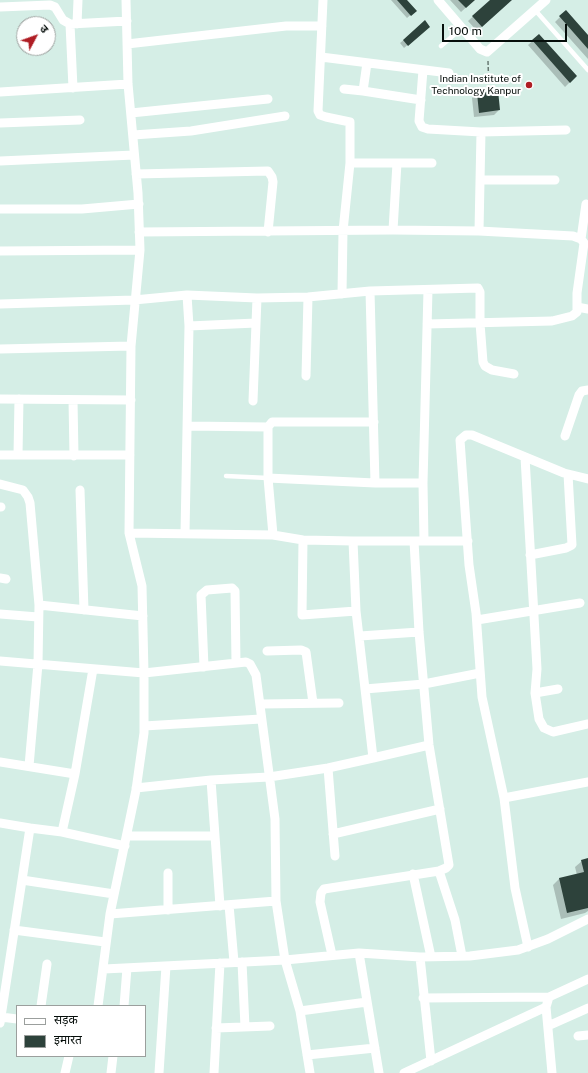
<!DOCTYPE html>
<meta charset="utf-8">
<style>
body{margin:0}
#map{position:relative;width:588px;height:1073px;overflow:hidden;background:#d5eee6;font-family:"Public Sans","Noto Sans Devanagari",sans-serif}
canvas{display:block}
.legend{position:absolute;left:16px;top:1005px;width:130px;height:52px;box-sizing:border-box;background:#fff;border:1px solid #9b9f9d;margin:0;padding:5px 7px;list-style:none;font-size:12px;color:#060e0b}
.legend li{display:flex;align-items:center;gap:8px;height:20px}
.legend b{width:20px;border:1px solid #9b9f9d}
.north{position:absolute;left:16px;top:16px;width:40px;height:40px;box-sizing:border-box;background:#fff;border:1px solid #9b9f9d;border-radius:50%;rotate:49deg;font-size:11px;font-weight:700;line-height:16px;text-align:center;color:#060e0b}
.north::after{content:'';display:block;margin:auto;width:14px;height:18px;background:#af1d24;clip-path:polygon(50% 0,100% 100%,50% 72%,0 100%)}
.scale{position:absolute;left:442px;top:24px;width:125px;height:18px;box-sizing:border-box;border:2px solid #060e0b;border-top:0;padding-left:5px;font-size:12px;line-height:14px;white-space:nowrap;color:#060e0b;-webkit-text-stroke:3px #fff;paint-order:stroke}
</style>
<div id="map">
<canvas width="588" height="1073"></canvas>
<ul class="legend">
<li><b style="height:5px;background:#fff"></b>सड़क</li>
<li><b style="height:11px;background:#2d423b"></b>इमारत</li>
</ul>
<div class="north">उ</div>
<div class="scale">100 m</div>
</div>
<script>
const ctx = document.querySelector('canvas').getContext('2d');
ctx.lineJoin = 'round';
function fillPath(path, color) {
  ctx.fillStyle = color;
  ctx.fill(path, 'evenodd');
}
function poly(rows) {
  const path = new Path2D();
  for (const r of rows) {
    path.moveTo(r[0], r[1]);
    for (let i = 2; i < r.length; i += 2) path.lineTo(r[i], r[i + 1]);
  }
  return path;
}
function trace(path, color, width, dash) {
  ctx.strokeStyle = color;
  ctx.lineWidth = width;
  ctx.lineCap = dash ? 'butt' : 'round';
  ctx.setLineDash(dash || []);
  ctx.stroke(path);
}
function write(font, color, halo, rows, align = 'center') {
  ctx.font = font + ' "Public Sans",sans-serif';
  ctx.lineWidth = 4;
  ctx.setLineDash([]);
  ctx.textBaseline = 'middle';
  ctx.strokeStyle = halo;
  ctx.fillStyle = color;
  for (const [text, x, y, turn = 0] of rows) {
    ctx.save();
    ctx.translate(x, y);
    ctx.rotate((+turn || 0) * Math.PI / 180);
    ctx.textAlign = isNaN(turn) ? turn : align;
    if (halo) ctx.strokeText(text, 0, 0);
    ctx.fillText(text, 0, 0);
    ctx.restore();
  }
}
fillPath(poly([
 [391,0,406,0,414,12,407,18],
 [450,0,474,0,461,12],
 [491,0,511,0,477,31,468,21],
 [566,11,588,36,588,59,555,22],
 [425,22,426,29,404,48,400,43],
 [539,35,571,81,565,87,528,45],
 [497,91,499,110,494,115,474,117,472,98,477,94],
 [588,859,588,911,585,913,561,919,553,885,559,879,577,875,575,867,582,861]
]), '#0003');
fillPath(poly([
 [397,0,407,0,417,11,411,16],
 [458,0,475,0,466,8],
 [490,0,512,0,482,27,472,16],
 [566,10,588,35,588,49,559,16],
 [425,20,430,27,408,46,403,40],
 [539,34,577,76,570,83,532,40],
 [498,90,500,110,479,113,477,93],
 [588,858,588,908,567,913,559,878,584,872,581,860]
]), '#2d423b');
trace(poly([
 [488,61,489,91]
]), '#697a74', 1.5, [4, 2]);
trace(poly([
 [535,10,588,70],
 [441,46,462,28],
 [226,476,268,478]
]), '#fff', 4.5);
trace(poly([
 [323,0,318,111,320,115,326,117,350,122,350,163,343,231,342,294],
 [438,0,480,49,487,52,546,0],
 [0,7,50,5,55,7,63,20,70,24,127,21],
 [70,24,73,88],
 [77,24,78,0],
 [127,44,286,26,322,26],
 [321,57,449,73],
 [423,70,419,121,422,127,428,129,481,132],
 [344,89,363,91,421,100],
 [363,91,367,63],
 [0,92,128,84],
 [131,113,268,99],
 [0,123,80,120],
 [133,135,191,131,285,116],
 [0,161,134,155],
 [350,163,432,163],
 [136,174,268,171,272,177,273,182,268,232],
 [481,180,555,180],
 [0,209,82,209,139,204],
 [393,230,397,163],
 [479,231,481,132,566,130],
 [139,232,393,230,479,231,573,236,581,239,584,243,577,293,577,307,588,309],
 [581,239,586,204],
 [0,251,140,250],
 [370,291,375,483,423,483],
 [0,304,134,300,187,295],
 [427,324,552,321,572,316,577,312,577,307],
 [189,326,256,323],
 [0,349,131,346],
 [306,376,308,297],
 [0,399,131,400],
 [73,400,74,456],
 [253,401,257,298],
 [374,422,272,422,268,427,268,478,375,483],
 [188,426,268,427],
 [565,436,579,395,582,391,588,390],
 [0,455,130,455],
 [18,455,19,399],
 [525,457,537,669,535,693,539,719,544,728,553,732,588,724],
 [268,478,273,535],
 [0,484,23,490,28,497,30,503,39,605,38,664,29,766],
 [80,490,84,610],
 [0,507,1,507],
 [129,533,273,535,303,540,353,541,468,541],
 [185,533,189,326,187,295,257,298,308,297,370,291,478,288,480,292,480,323,483,362,485,366,492,370,514,374],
 [353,541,356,611],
 [414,541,419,632,429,745,449,865,446,868,439,871,455,920,462,956],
 [424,541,423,483,428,290],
 [530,555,566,548,572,545,568,474],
 [0,578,6,579],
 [39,605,143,616],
 [0,614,38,617],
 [477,620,580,603],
 [360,636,419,632],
 [267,651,301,650,306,652,313,703],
 [0,661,144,673,142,586,129,533,131,346,140,250,138,193,128,84,126,0],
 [204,667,201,595,207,590,232,588,235,591,236,663],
 [365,689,424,684,480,673],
 [535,693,558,689],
 [261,704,339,703],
 [144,726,261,719],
 [373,758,429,745],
 [0,762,75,774],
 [328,768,335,856],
 [136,788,211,780],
 [504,798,588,782],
 [0,823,30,828],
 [62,832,75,774,93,669],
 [333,834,440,809],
 [127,836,215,836],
 [168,873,168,910],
 [413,874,431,957],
 [22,880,114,894],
 [229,905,234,962],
 [220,906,211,780,269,777,328,768,373,758,356,611,302,615,303,540],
 [110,914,276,901],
 [14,930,105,942],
 [528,947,515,888,504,798,482,697,476,613,469,565,460,440,466,435,472,435,564,473,588,479],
 [359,953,420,957,431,1061],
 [332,955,320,902,321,893,324,889,439,871],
 [420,957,470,956,518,950,548,939,588,919],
 [242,962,245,1027],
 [423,998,549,997],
 [41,1006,47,964],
 [98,1006,110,914,136,790,144,733,144,673,246,662,250,664,256,675,275,819,276,901,285,960,104,969],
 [124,1006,127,968],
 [300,1011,367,1002],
 [1,1017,17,1019],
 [0,1023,30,828,62,832,125,846],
 [548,1026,588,1008],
 [216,1028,270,1026],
 [578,1036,588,1035],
 [307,1055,375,1048],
 [65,1073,69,1056],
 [111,1073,113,1056],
 [159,1073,166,966],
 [214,1073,220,963],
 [310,1073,300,1011,285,960,359,953,379,1073],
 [404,1073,546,1007],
 [552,1073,546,1007,549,997,588,979]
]), '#fff', 9);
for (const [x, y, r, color] of [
 [529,85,4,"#af1d24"]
]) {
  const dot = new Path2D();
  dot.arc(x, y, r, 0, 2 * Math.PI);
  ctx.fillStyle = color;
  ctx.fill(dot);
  trace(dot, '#fff', 1.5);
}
write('10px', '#060e0b', '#fff', [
 ["Indian Institute of",521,79],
 ["Technology Kanpur",521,91]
], 'right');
</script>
